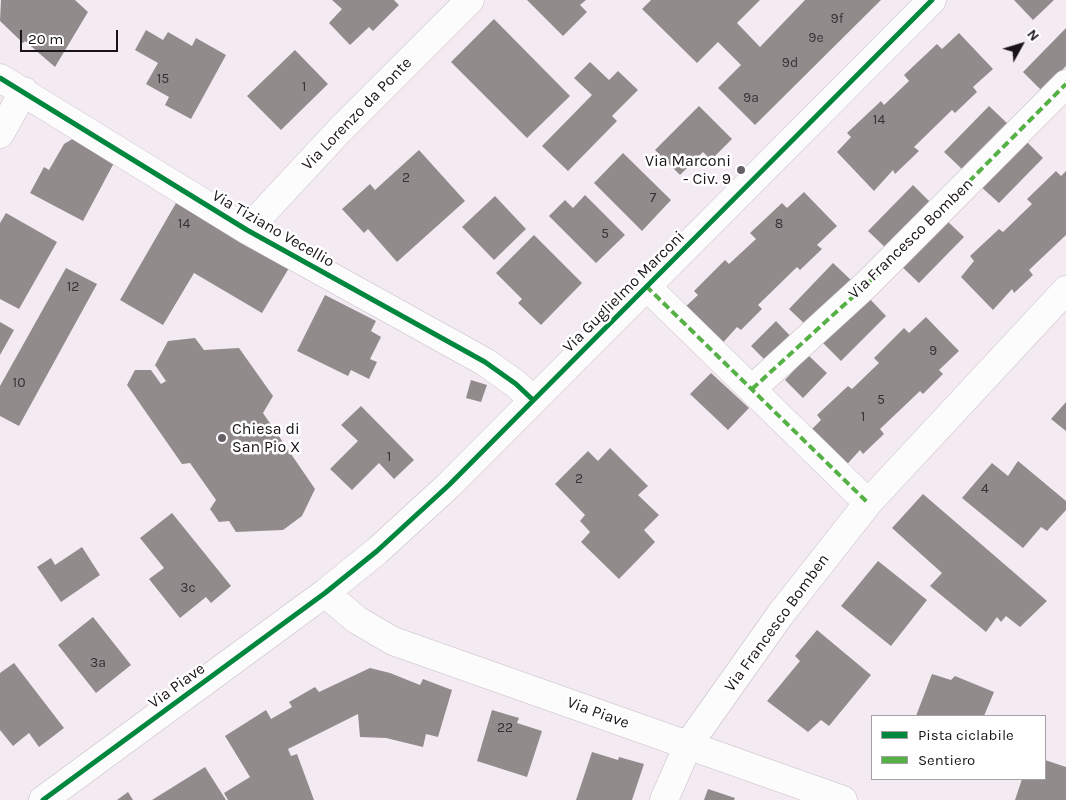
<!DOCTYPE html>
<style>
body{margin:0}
#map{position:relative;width:1066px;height:800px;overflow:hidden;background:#f4eaf2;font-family:Karla,sans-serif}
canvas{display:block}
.legend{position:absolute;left:871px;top:715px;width:175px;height:65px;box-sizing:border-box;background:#fff;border:1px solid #a3a1a3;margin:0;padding:6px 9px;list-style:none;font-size:15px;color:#1a141a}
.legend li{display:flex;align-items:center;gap:10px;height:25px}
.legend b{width:25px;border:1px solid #a3a1a3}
.north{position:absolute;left:996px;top:20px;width:50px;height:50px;-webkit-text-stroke:4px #fff;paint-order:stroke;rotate:51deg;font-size:14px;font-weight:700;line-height:20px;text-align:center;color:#1a141a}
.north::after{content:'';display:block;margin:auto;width:18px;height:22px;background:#1a141a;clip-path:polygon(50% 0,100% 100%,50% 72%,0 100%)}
.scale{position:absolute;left:20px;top:30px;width:98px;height:22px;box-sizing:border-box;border:2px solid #1a141a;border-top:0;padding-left:6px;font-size:15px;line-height:18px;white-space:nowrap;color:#1a141a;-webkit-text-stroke:4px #fff;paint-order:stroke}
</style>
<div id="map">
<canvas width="1066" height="800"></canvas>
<ul class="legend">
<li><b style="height:6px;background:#00873e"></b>Pista ciclabile</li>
<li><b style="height:6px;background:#55b145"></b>Sentiero</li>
</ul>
<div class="north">N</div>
<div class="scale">20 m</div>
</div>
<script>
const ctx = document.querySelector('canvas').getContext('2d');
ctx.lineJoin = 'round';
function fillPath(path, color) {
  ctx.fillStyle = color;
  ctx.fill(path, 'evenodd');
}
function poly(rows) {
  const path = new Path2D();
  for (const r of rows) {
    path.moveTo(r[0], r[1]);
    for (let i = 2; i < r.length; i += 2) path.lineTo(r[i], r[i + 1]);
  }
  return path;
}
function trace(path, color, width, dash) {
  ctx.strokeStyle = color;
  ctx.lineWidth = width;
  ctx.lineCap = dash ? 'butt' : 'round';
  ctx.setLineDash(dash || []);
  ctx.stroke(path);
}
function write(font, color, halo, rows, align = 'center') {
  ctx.font = font + ' Karla,sans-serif';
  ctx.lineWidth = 5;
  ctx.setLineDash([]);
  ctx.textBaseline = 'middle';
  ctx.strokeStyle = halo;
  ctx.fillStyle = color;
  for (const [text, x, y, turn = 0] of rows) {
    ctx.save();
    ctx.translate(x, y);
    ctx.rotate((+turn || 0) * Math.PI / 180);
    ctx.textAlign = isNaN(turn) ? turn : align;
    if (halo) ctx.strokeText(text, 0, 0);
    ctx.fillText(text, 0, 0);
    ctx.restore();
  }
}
fillPath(poly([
 [1,0,75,0,88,12,55,67,25,41,23,43,0,21],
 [332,0,394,0,399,5,373,31,369,27,350,45,329,23,342,9],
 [527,0,586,0,580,5,587,12,563,36],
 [651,0,760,0,737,23,760,47,805,0,881,0,755,125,718,88,741,65,718,42,697,63,642,9],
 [1014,0,1054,0,1033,20],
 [494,19,570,96,527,138,451,62],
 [1066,28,1066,66,1042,91,1023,72],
 [146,30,163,40,168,32,192,46,196,38,226,55,191,119,165,105,169,97,146,84,158,63,135,50],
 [959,33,993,69,973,87,977,92,955,113,952,110,914,147,919,151,895,174,893,170,874,191,837,152,851,137,847,133,881,101,884,105,909,81,904,75,937,44,942,49],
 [295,50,328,84,281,130,247,96],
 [590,62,609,80,618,71,638,90,612,116,617,121,568,171,542,146,592,95,574,78],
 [699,106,732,139,711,160,703,152,680,175,655,150],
 [989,106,1008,124,963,170,944,152],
 [74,138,115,161,83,221,30,193,44,167,49,170,64,144],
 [1024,139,1043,158,999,203,979,185],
 [419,150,465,201,397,262,368,229,364,233,342,209,370,184,375,190],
 [623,153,671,200,642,231,594,183],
 [1056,171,1061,176,1066,171,1066,235,1029,270,1033,275,1014,293,1012,289,993,310,961,277,974,261,970,256,999,229,1003,232,1032,204,1027,199],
 [913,185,932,204,888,250,868,231],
 [804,192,837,226,817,245,822,249,800,270,797,267,758,305,762,309,741,330,737,327,719,347,683,309,698,295,694,291,725,260,729,264,756,239,750,233,782,203,787,208],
 [585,195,625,235,596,263,549,216,565,200,573,208],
 [495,196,526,229,494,260,462,227],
 [176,203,289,268,262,313,194,273,163,325,120,300],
 [6,213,57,242,19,309,0,299,0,223],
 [944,218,964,237,919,283,899,264],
 [534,235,582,283,541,325,518,303,522,299,496,273],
 [833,263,852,281,808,327,789,309],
 [66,268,97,284,19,426,0,416,0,386],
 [325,295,376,321,371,331,381,337,370,359,377,362,369,379,351,370,348,376,297,351],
 [867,296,886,316,841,361,822,342],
 [926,317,959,351,939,370,943,374,923,394,920,391,880,429,884,434,863,454,860,450,841,471,807,434,821,420,817,415,848,386,852,389,879,363,874,358,904,328,909,333],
 [776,321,795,341,770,365,751,346],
 [0,322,14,330,0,355],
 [195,338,204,350,239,348,273,396,263,413,315,489,302,516,283,530,236,532,229,521,219,522,210,509,216,500,190,463,182,464,127,385,135,370,151,370,161,384,166,381,155,365,168,341],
 [808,355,827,373,803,398,785,380],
 [711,373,749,408,728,430,690,394],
 [471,380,487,385,481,402,466,398],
 [1066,402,1066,431,1051,419],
 [361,406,414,460,394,479,379,463,352,490,330,469,358,441,341,425],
 [610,448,648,486,638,495,659,515,644,530,655,542,619,579,581,542,590,532,580,521,585,515,555,484,588,451,598,461],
 [1018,461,1066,501,1066,510,1047,531,1041,527,1023,548,962,498,992,463,1008,476],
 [923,494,1047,601,1020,627,1006,616,1001,622,997,617,986,632,930,586,942,573,892,528],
 [172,513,231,586,211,603,206,597,180,618,149,579,164,568,140,538],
 [82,547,100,575,61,602,37,567,51,558,55,565],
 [878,561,927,600,891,646,841,606],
 [93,617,131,665,96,693,58,645],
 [817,630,871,675,829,726,821,720,808,732,767,701,800,661,795,656],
 [14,663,64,728,39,747,29,733,13,746,0,730,0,673],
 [370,668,390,673,420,685,423,679,452,690,438,737,426,734,423,747,386,738,360,737,358,714,288,749,291,756,297,754,314,800,228,800,224,793,250,777,225,736,266,710,271,719,292,707,289,702,315,687,319,692],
 [932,674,951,680,955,676,994,692,984,716,916,716],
 [492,710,519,718,517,723,542,731,527,777,477,761],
 [592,752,618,760,619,757,644,764,632,800,576,800],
 [1045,760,1066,767,1066,800,1015,800,1022,779,1045,779],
 [205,767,226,800,152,800],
 [708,789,735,798,734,800,704,800],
 [128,792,133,800,117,800]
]), '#928b8c');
const minor = poly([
 [0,78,247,230,485,362,516,384,533,400],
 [0,134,24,91],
 [247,230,339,131,470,0],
 [646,286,868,503],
 [752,389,868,283,1066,84],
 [325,593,357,620,393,641,843,800],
 [43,800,325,593,377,551,449,485,932,0],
 [664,800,688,745,780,615,868,503,1066,290]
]);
trace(minor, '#c6bec4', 29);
trace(minor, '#fdfcfd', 28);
trace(poly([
 [646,286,868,503],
 [752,389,868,283,1066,84]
]), '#55b145', 4, [8, 4]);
trace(poly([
 [0,78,247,230,485,362,516,384,533,400],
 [43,800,325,593,377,551,449,485,932,0]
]), '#00873e', 5);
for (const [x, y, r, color] of [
 [741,170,5,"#665f66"],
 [222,438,5,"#665f66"]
]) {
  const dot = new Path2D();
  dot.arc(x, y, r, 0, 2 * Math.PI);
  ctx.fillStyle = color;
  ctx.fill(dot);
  trace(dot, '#fff', 2);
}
write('14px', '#383236', null, [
 ["9f",837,19],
 ["9e",816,38],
 ["9d",790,63],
 ["15",163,79],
 ["1",304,87],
 ["9a",751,98],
 ["14",879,120],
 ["2",406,178],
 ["7",653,198],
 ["14",184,224],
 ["8",779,224],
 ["5",605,234],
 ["12",73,287],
 ["9",933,351],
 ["10",19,383],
 ["5",881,400],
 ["1",863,417],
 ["1",389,457],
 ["2",579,479],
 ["4",985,489],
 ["3c",188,588],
 ["3a",98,663],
 ["22",505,728]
]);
write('16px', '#1a141a', '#fff', [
 ["Via Lorenzo da Ponte",357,114,-46],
 ["Via Tiziano Vecellio",273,229,30],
 ["Via Francesco Bomben",911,239,-44],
 ["Via Guglielmo Marconi",624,292,-45],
 ["Via Francesco Bomben",777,623,-54],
 ["Via Piave",177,686,-36],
 ["Via Piave",598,713,20]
]);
write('16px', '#1a141a', '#fff', [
 ["Via Marconi",731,161],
 ["- Civ. 9",731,179],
 ["Chiesa di",232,429,"left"],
 ["San Pio X",232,447,"left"]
], 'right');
</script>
